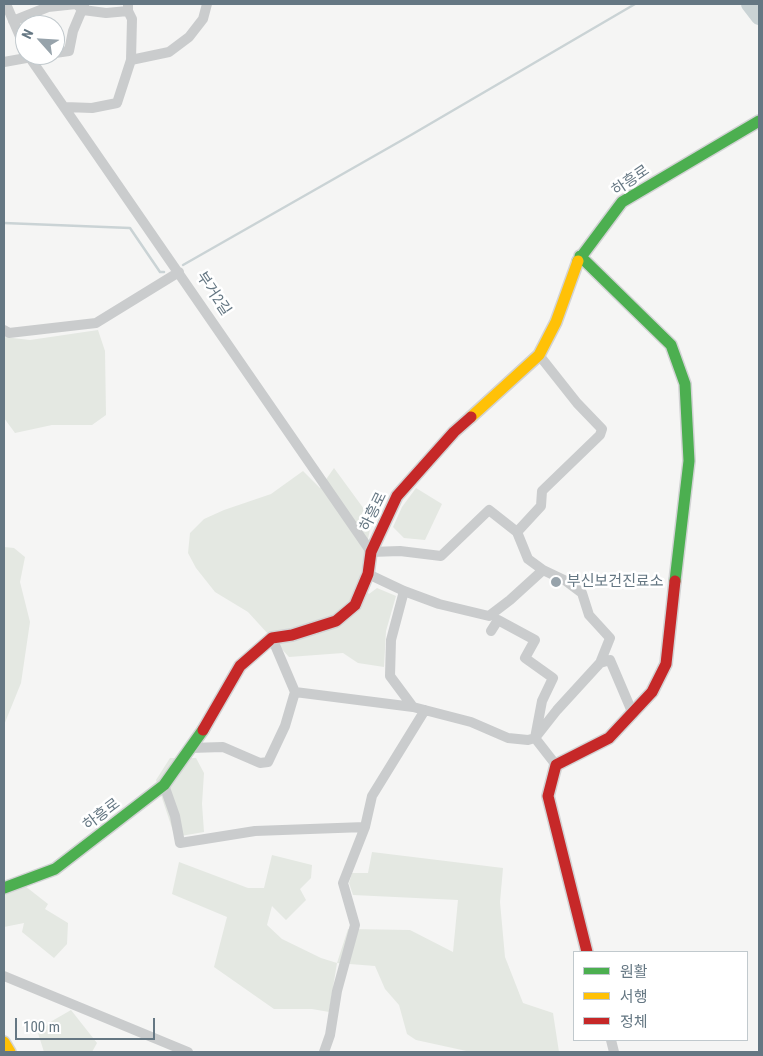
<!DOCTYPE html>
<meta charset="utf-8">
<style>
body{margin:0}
#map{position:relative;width:763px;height:1056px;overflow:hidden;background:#f5f5f4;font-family:"Roboto Condensed","Noto Sans KR",sans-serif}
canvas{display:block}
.frame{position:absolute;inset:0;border:5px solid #657783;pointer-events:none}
.legend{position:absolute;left:573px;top:951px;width:175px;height:90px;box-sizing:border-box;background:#fff;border:1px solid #c1c9cd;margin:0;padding:6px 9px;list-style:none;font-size:15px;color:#657783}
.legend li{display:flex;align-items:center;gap:10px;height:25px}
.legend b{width:25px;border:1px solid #c1c9cd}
.north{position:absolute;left:15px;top:15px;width:50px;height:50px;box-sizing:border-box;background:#fff;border:1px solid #c1c9cd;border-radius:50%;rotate:296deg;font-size:14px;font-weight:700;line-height:20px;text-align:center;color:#657783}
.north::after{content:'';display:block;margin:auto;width:18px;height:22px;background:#97a3ab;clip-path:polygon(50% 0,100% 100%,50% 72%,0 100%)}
.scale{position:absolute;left:15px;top:1018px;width:140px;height:22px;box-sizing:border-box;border:2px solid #657783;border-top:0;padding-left:6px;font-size:15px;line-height:18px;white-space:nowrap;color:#657783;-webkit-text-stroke:4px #fff;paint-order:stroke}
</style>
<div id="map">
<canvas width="763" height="1056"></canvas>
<div class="frame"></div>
<ul class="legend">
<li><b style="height:6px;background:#4caf50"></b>원활</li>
<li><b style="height:6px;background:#ffc107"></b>서행</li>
<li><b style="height:6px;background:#c62828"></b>정체</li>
</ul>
<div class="north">N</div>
<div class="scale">100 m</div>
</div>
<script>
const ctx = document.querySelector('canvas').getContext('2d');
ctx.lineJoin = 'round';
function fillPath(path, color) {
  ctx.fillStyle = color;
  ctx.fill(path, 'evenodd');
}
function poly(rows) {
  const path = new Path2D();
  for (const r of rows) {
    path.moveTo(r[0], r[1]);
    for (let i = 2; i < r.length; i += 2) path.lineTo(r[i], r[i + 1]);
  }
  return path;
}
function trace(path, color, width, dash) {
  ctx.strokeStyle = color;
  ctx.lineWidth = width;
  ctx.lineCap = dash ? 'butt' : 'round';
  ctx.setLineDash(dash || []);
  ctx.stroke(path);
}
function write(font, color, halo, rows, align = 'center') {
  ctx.font = font + ' "Roboto Condensed","Noto Sans KR",sans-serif';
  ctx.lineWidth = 5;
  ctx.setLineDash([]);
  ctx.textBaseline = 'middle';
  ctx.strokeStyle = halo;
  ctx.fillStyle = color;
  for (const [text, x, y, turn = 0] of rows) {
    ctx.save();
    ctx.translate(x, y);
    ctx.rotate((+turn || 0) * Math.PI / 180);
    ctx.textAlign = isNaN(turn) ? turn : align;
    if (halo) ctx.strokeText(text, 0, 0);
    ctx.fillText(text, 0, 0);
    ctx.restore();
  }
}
fillPath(poly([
 [98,330,105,351,106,415,92,425,52,425,15,433,4,418,4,337,30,340],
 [334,468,372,520,359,582,369,594,377,588,396,596,386,631,384,667,358,663,343,653,289,657,248,612,215,592,196,568,188,553,190,533,204,519,224,510,271,494,303,471,320,488],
 [416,488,442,504,425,540,404,538,393,527,402,507],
 [4,547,14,548,25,557,20,582,30,622,21,683,4,725],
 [170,758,196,758,204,773,202,804,204,832,175,837,156,780],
 [372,852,503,868,500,902,505,957,523,1003,553,1013,559,1052,471,1052,416,1040,407,1034,399,1005,385,989,375,966,337,963,329,1012,312,1009,274,1009,214,967,227,917,172,894,179,862,248,888,264,888,272,855,312,865,311,878,300,889,306,900,286,920,272,906,267,925,282,939,321,958,337,963,348,929,410,930,453,952,458,900,353,895,349,883,352,873,368,873],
 [25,886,48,904,45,909,68,923,67,944,54,958,22,932,24,923,4,927,4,895],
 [71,1010,97,1043,92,1052,44,1052,38,1033,52,1021]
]), '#e4e8e2');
trace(poly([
 [4,223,130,228,160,272,164,272],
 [183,265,411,135,635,4]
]), '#cad3d5', 2.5);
trace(poly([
 [749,4,759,17]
]), '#cad3d5', 16);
const fast = poly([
 [580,256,671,345,685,384,689,461,675,581],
 [578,261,622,202,759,121],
 [4,888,55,869,164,785,203,730]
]);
const slow = poly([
 [471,417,539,355,556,322,578,261],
 [4,1042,10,1052]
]);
const jam = poly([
 [203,730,240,666,272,638,292,635,336,621,355,605,368,574,371,552,397,496,454,432,471,417],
 [587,952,548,796,556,765,609,738,652,692,666,664,675,581]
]);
trace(fast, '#d2d3d4', 14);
trace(slow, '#d2d3d4', 14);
trace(jam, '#d2d3d4', 14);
trace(poly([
 [6,4,25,48],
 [128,4,128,11,132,19,131,60],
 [13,21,48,7,76,4,83,10,106,13,128,11],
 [55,53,69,51,73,31,84,5],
 [28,55,371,552,400,551,441,556,489,510,517,532],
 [4,62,43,55],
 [65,107,92,108,117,103,131,60,169,52,189,37,203,19,207,4],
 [4,330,9,333,96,323,179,272],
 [539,355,577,403,602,429,600,435,542,491,541,506,517,532,528,559,543,570,566,581,582,593,589,615,610,638,600,663,610,660,633,714],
 [368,574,404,591,439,604,489,616,510,600,543,570],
 [404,591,391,640,390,676,413,707,471,722,508,738,528,740,535,738,557,710,600,663],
 [491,631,498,620,535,640,525,658,553,678,542,701,535,738,556,765],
 [272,638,295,692,413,707],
 [190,748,223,747,260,763,268,762,285,726,295,692],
 [164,785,175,816,180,843,255,831,365,827,372,796,425,710],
 [4,976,188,1052],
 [611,1040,614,1052],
 [324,1052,330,1035,337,991,355,925,343,883,365,827]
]), '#cacccd', 10);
trace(fast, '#4caf50', 11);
trace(slow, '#ffc107', 11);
trace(jam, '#c62828', 11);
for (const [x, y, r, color] of [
 [556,582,6,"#97a3ab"]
]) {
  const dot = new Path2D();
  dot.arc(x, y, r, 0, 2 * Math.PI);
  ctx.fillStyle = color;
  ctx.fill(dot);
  trace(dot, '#fff', 2);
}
write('15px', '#657783', '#fff', [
 ["하흥로",631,181,-34],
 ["부거2길",213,294,56],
 ["하흥로",374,512,-64],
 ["하흥로",102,815,-37]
]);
write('15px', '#657783', '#fff', [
 ["부신보건진료소",567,582]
], 'left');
</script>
